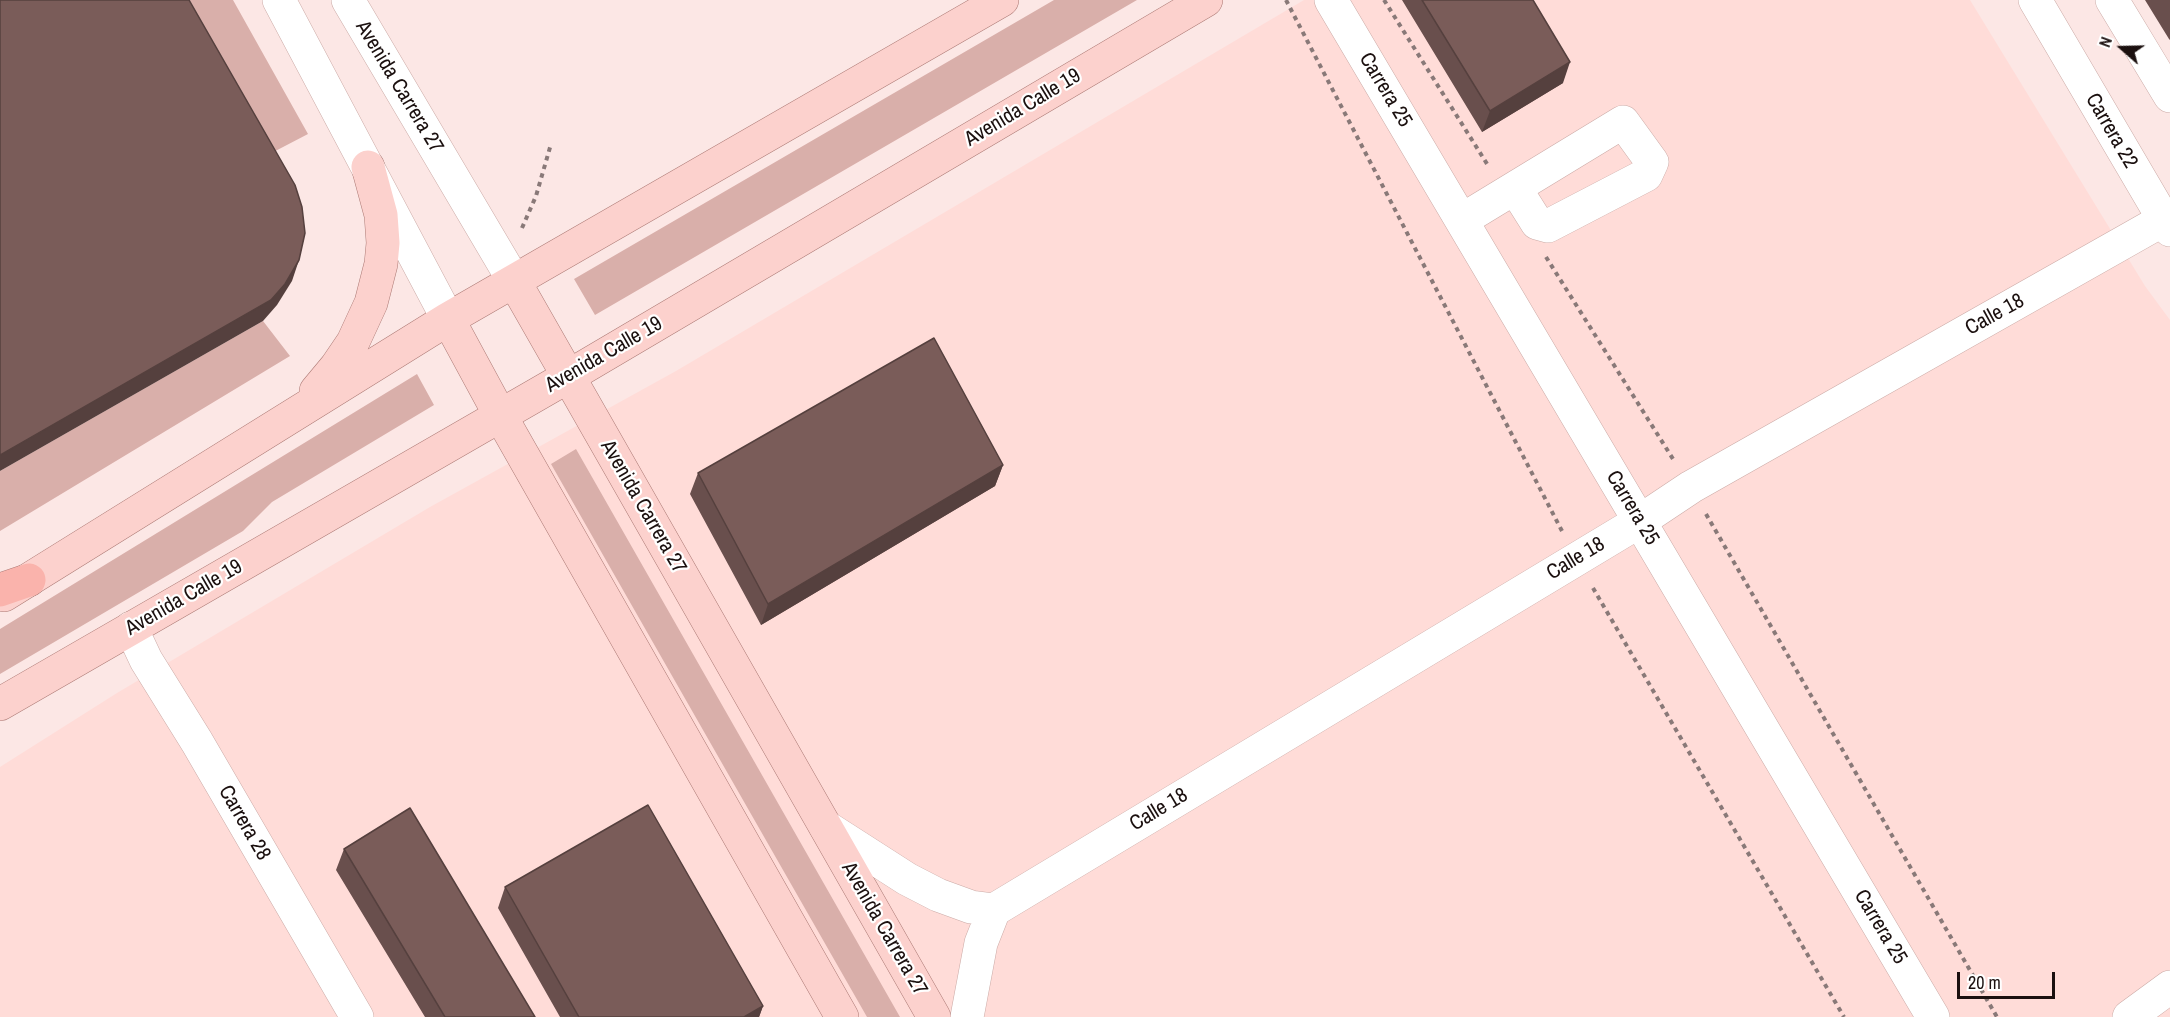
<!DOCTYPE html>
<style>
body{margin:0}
#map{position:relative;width:2170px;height:1017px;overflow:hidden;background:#fce7e5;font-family:"Archivo Narrow",sans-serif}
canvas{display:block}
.north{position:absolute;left:2092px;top:18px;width:60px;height:60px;-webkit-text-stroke:4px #fff;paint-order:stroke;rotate:290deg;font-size:16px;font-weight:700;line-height:24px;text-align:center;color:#1b100f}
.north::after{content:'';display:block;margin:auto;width:21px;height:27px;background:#1b100f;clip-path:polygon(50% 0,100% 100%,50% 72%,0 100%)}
.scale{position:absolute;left:1957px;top:972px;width:98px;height:27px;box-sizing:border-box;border:3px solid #1b100f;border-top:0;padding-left:8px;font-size:18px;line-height:21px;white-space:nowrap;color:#1b100f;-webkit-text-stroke:4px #fff;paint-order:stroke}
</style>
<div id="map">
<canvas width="2170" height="1017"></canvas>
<div class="north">N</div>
<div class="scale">20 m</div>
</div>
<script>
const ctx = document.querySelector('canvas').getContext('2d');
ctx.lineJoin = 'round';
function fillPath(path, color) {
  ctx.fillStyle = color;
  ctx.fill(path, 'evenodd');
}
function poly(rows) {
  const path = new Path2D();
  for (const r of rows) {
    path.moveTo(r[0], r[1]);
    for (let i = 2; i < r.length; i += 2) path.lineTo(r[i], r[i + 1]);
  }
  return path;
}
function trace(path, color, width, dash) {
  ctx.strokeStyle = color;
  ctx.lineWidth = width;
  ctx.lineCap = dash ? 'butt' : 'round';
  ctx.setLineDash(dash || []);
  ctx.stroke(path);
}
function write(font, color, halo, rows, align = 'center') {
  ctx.font = font + ' "Archivo Narrow",sans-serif';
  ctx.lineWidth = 4.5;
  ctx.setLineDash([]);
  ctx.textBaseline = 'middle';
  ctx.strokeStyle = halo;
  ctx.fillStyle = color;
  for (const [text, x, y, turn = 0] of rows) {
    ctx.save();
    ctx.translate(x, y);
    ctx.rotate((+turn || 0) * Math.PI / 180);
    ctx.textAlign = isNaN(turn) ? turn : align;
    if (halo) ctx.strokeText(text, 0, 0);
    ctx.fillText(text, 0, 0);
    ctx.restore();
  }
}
fillPath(poly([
 [1304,0,1970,0,2145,286,2170,320,2170,1017,0,1017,0,767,117,693,430,507,676,371]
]), '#ffdcd8');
fillPath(poly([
 [170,0,233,0,308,134,260,159],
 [1054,0,1137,0,595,315,574,279],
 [263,321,290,356,0,531,0,471],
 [417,374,434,405,272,502,243,531,0,674,0,629],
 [576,449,900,1017,867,1017,551,464]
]), '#d9afaa');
const minor = poly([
 [279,0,448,319],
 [348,0,514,281],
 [1331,0,1933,1017],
 [2035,0,2170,230],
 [2112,0,2170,96],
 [1462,220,1623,122,1652,162,1646,175,1548,226,1537,223,1515,188],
 [131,628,146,660,197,742,357,1017],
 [826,827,907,879,938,895,971,907,994,910,1640,521,1691,487,2163,220],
 [967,1017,981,943,994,910],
 [2129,1017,2170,987]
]);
const major = poly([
 [514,281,934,1017],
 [448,319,500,415,842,1017],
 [316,391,336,367,353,342,371,303,381,264,383,243,381,215,368,167],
 [4,595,448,319,1002,0],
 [0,704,569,376,1206,0]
]);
const highway = poly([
 [0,590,29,580]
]);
trace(minor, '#ccaba7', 34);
trace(major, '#ac7a75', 34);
trace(highway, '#ac7a75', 34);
trace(poly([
 [1286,0,1562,531],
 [1384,0,1489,167],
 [522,228,536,196,551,144],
 [1546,257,1673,459],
 [1706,514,1997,1017],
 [1593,588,1844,1017]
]), '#897978', 4, [4.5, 4.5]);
trace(minor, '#fff', 33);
trace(major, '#fcd1cd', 33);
trace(highway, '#fab3ac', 33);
fillPath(poly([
 [1402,0,1533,0,1563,83,1482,132],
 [2145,0,2170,0,2170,40,2169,39],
 [1003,465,995,486,761,625,690,494,698,473],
 [344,849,535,1017,425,1017,336,870],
 [505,887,763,1006,759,1017,560,1017,498,908]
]), '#694f4d');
fillPath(poly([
 [1570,62,1563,83,1482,132,1490,111],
 [299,260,292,281,277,305,263,321,0,471,0,455],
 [1003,465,995,486,761,625,768,604],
 [763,1006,759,1017,744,1017]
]), '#55403e');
const building = poly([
 [0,0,189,0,295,185,302,207,305,233,299,260,285,284,271,300,0,455,0,0],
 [1422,0,1533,0,1570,62,1490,111,1422,0],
 [934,338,1003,465,768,604,698,473,934,338],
 [648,805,763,1006,744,1017,579,1017,505,887,648,805],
 [410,808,535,1017,445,1017,344,849,410,808]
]);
fillPath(building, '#7a5c59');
trace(building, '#55403e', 1.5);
write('21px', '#1b100f', '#fff', [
 ["Avenida Carrera 27",399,87,59],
 ["Carrera 25",1385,90,59],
 ["Avenida Calle 19",1023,108,-31],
 ["Carrera 22",2111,131,60],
 ["Calle 18",1995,315,-29],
 ["Avenida Calle 19",604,355,-30],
 ["Avenida Carrera 27",643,507,60],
 ["Carrera 25",1632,508,59],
 ["Calle 18",1576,559,-31],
 ["Avenida Calle 19",184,598,-30],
 ["Calle 18",1159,810,-31],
 ["Carrera 28",244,823,60],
 ["Carrera 25",1880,927,59],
 ["Avenida Carrera 27",884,929,60]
]);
</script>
